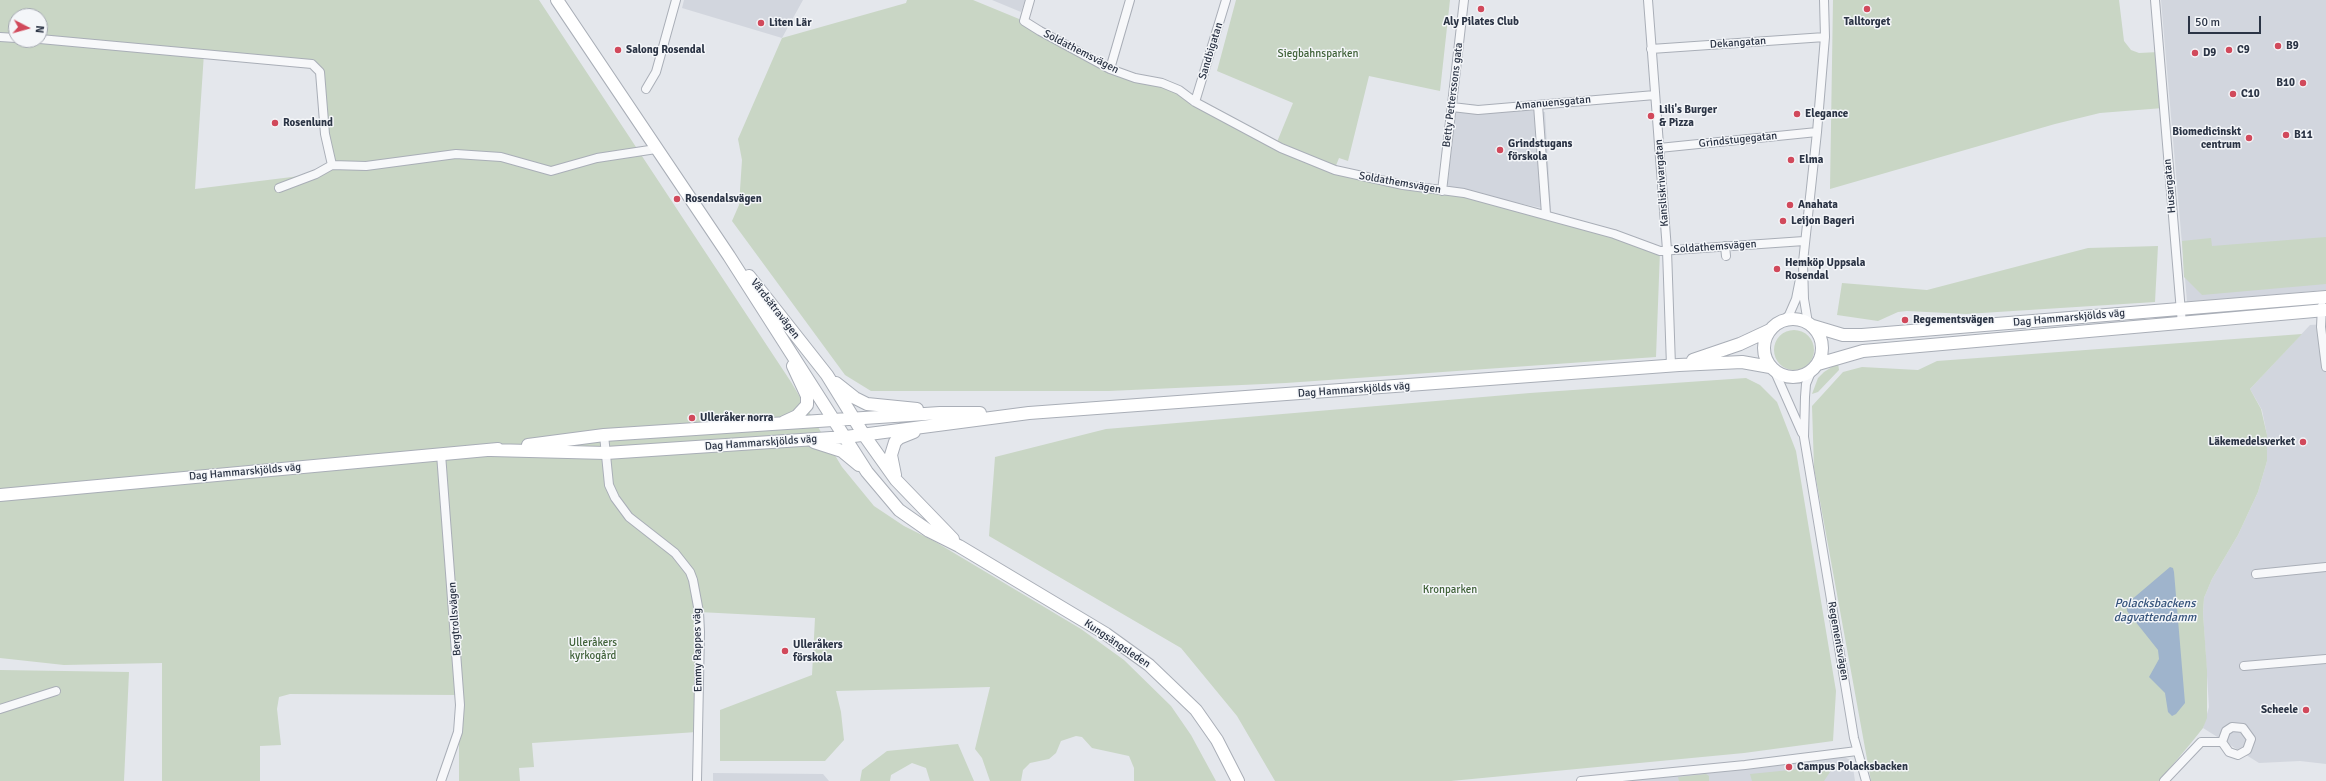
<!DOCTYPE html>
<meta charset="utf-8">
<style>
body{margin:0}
#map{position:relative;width:2326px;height:781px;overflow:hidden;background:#e4e7ec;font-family:Signika,sans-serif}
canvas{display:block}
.north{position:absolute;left:8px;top:8px;width:40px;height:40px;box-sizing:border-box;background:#f4f6f9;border:1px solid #a4a8b1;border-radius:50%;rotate:96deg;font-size:11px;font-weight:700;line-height:16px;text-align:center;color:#2b3445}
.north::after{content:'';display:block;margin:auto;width:14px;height:18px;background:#d1495b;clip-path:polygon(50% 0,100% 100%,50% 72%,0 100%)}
.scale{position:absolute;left:2188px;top:16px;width:73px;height:18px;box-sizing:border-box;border:2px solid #2b3445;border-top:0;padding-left:5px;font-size:12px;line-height:14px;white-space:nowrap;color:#2b3445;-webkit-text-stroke:3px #f4f6f9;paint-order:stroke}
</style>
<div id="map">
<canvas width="2326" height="781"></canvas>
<div class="north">N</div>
<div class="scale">50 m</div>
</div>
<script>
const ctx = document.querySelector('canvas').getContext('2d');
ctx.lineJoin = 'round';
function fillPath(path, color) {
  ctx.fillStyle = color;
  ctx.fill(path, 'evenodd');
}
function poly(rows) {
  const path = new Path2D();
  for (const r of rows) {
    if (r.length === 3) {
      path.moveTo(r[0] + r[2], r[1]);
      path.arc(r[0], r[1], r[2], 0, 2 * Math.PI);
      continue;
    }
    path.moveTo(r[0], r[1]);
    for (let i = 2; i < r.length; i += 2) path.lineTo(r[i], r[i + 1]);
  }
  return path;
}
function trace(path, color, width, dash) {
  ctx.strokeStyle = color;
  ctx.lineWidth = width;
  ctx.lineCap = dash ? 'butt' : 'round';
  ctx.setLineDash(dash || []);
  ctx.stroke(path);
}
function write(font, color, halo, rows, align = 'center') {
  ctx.font = font + ' Signika,sans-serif';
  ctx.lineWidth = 3;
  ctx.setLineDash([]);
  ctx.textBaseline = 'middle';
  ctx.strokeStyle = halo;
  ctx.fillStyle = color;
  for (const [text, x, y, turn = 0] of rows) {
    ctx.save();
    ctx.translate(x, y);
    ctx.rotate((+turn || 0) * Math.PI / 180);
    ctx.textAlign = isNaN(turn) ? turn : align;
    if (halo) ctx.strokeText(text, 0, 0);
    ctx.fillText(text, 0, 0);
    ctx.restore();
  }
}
fillPath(poly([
 [684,0,803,0,782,38,682,8],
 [992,0,1025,0,1021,12],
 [2161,0,2326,0,2326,290,2187,302],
 [1457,103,1545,112,1551,210,1447,188],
 [2326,324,2326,764,2300,761,2259,763,2203,728,2209,707,2203,613,2204,598,2212,579,2238,535,2258,492,2267,461,2267,435,2262,410,2250,389,2310,325],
 [1837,753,1852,761,1855,781,1581,781],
 [713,773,823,774,829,781,713,781]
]), '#d2d6de');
fillPath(poly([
 [0,0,539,0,791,382,842,467,874,506,904,526,934,541,1081,629,1124,660,1171,706,1191,735,1216,781,1134,781,1134,768,1129,756,1092,748,1082,737,1076,736,1061,741,1056,753,1049,759,1030,763,1023,770,1021,781,990,781,982,758,975,749,990,687,836,691,841,712,844,740,825,761,720,761,720,710,812,675,815,618,699,612,697,732,532,743,534,767,519,768,520,781,459,781,459,695,290,694,279,697,277,709,281,745,260,746,260,781,162,781,162,663,64,665,0,658],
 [16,16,40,16,40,40,16,40],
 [204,53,312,64,320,72,332,166,316,174,195,189],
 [907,0,973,0,1024,21,1110,69,1162,83,1313,163,1463,196,1660,251,1656,357,1286,383,1109,391,871,391,845,375,732,221,739,205,742,160,738,139,782,38,906,3],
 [1236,0,1450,0,1440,91,1369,76,1348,161,1339,158,1335,168,1277,142,1293,103,1217,71],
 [1833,0,2119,0,2124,41,2131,50,2139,53,2159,52,2163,108,2100,113,2055,124,1830,189],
 [2326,237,2326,284,2202,295,2184,277,2182,241,2211,238,2212,246],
 [2158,246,2155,302,1966,314,1907,311,1898,312,1878,321,1837,315,1842,283,1927,290,2088,248],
 [1794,350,20],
 [2302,334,2250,389,2261,409,2267,435,2267,461,2258,492,2238,535,2212,579,2204,598,2203,613,2207,670,2207,718,2203,728,2191,743,2159,781,1871,781,1814,468,1812,406,1843,372,1862,367,1918,370,1937,361],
 [1838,363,1839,370,1818,392,1812,394,1818,378,1824,372],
 [1746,378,1760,385,1777,402,1796,451,1836,691,1833,741,1744,753,1451,781,1275,781,1237,716,1181,648,989,536,995,457,1106,429,1530,393],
 [0,670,129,672,124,781,0,781],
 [958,744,974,781,930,781,926,768,912,763,891,775,890,781,860,781,862,770,887,751],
 [1830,766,1832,769,1824,781,1752,781,1750,774],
 [1706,774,1709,776,1709,781,1679,781,1678,777]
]), '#c9d6c5');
fillPath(poly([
 [2170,567,2173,568,2174,572,2185,703,2176,714,2172,716,2168,712,2165,693,2149,677,2159,659,2158,650,2127,611,2127,607,2130,601]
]), '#9fb4cc');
const minor = poly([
 [1030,0,1024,21,1040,31,1110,69,1135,78,1162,83,1179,90,1195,102,1281,148,1335,170,1403,185,1464,193,1614,234,1660,251,1804,241],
 [1648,0,1667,250,1671,366],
 [2155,0,2182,324],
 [0,37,16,38],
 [40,39,312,64,320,72,325,134,332,165],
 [1651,49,1825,37],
 [1110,69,1130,0],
 [646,89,656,72,676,0],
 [1195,102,1226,0],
 [1538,105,1546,214],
 [1452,107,1478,110,1655,95],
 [1659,148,1817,132],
 [279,188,316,174,332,165,366,166,456,154,501,157,551,171,597,158,656,149],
 [1442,191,1464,0],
 [1725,246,1726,256],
 [2322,306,2321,327,2326,367],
 [1783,321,1789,315,1796,299,1800,279],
 [1808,323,1804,299,1803,262,1817,132,1825,37,1824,0],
 [1775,372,1802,433],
 [1811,372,1806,384,1805,397,1804,437,1854,738,1866,781],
 [604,435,609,485,615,498,629,517,675,553,690,572,693,580,699,612,700,632,697,781],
 [2256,574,2326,567],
 [2244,666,2326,659],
 [0,709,56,691],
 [441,781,458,732,460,705,441,454],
 [1581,781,1745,765,1857,751],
 [2164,781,2201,742,2222,742,2226,731,2232,727,2243,728,2251,739,2247,750,2238,755,2229,752,2222,742]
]);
const secondary = poly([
 [557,0,729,256,867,472,899,510,929,531,959,546,1106,634,1149,665,1196,710,1217,740,1238,781],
 [749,276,827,375,864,435,896,480,953,539],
 [1793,348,29],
 [1813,326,1843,335,1862,335,2326,297],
 [1693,360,1740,344,1770,330],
 [1818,364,1863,351,2326,310],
 [836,383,855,398,867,404,917,409],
 [784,422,797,416,807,405,807,396,793,366],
 [814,442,842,451,859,465],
 [528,445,604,435,940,413,980,413],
 [491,450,606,453,846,437,1029,413,1679,365,1742,362,1770,367],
 [895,475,891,455,895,442,899,438,914,432],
 [0,495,498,449]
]);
trace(minor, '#a9aeb7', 10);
trace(secondary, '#a9aeb7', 14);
trace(minor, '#f7f8fa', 8);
trace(secondary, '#fff', 12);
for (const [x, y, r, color] of [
 [1481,9,4,"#d1495b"],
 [1867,9,4,"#d1495b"],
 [761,23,4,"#d1495b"],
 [2278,46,4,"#d1495b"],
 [618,50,4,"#d1495b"],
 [2229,50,4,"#d1495b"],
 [2195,53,4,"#d1495b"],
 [2303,83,4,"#d1495b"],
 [2233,94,4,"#d1495b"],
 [1797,114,4,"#d1495b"],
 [1651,116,4,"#d1495b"],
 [275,123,4,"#d1495b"],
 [2286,135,4,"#d1495b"],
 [2249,138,4,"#d1495b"],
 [1500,150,4,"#d1495b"],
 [1791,160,4,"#d1495b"],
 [677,199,4,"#d1495b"],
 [1790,205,4,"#d1495b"],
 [1783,221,4,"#d1495b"],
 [1777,269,4,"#d1495b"],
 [1905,320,4,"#d1495b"],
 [692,418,4,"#d1495b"],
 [2303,442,4,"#d1495b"],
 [785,651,4,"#d1495b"],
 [2306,710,4,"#d1495b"],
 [1789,767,4,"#d1495b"]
]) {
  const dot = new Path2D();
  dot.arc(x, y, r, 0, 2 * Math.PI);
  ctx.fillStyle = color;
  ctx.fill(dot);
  trace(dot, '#f4f6f9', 1.5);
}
write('bold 11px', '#2b3445', '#f4f6f9', [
 ["Aly Pilates Club",1481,22,"center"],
 ["Talltorget",1867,22,"center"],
 ["Liten Lär",769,23],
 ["B9",2286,46],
 ["Salong Rosendal",626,50],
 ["C9",2237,50],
 ["D9",2203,53],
 ["B10",2295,83,"right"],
 ["C10",2241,94],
 ["Lili's Burger",1659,110],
 ["& Pizza",1659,123],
 ["Elegance",1805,114],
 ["Rosenlund",283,123],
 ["Biomedicinskt",2241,132,"right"],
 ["centrum",2241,145,"right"],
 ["B11",2294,135],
 ["Grindstugans",1508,144],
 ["förskola",1508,157],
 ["Elma",1799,160],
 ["Rosendalsvägen",685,199],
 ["Anahata",1798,205],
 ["Leijon Bageri",1791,221],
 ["Hemköp Uppsala",1785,263],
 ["Rosendal",1785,276],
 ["Regementsvägen",1913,320],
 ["Ulleråker norra",700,418],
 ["Läkemedelsverket",2295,442,"right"],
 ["Ulleråkers",793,645],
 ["förskola",793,658],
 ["Scheele",2298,710,"right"],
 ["Campus Polacksbacken",1797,767]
], 'left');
write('11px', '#2b3445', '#f4f6f9', [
 ["Dekangatan",1738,43,-4],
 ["Sandbigatan",1211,51,-73],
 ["Soldathemsvägen",1081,52,27],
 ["Betty Petterssons gata",1453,95,-83],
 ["Amanuensgatan",1553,103,-5],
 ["Grindstugegatan",1738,140,-6],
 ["Soldathemsvägen",1400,183,10],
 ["Kansliskrivargatan",1662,183,-94],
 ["Husargatan",2170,186,-95],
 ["Soldathemsvägen",1715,247,-4],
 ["Vårdsätravägen",775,309,52],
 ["Dag Hammarskjölds väg",2069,318,-5],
 ["Dag Hammarskjölds väg",1354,390,-4],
 ["Dag Hammarskjölds väg",761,443,-4],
 ["Dag Hammarskjölds väg",245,472,-5],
 ["Bergtrollsvägen",455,619,-94],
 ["Regementsvägen",1838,641,80],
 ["Kungsängsleden",1117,644,34],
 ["Emmy Rappes väg",698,650,-91]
]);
write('11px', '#3f6138', '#f4f6f9', [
 ["Siegbahnsparken",1318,54],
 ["Kronparken",1450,590],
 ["Ulleråkers",593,643],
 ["kyrkogård",593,656]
]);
write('italic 12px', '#34527a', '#f4f6f9', [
 ["Polacksbackens",2155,604],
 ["dagvattendamm",2155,618]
]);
</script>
